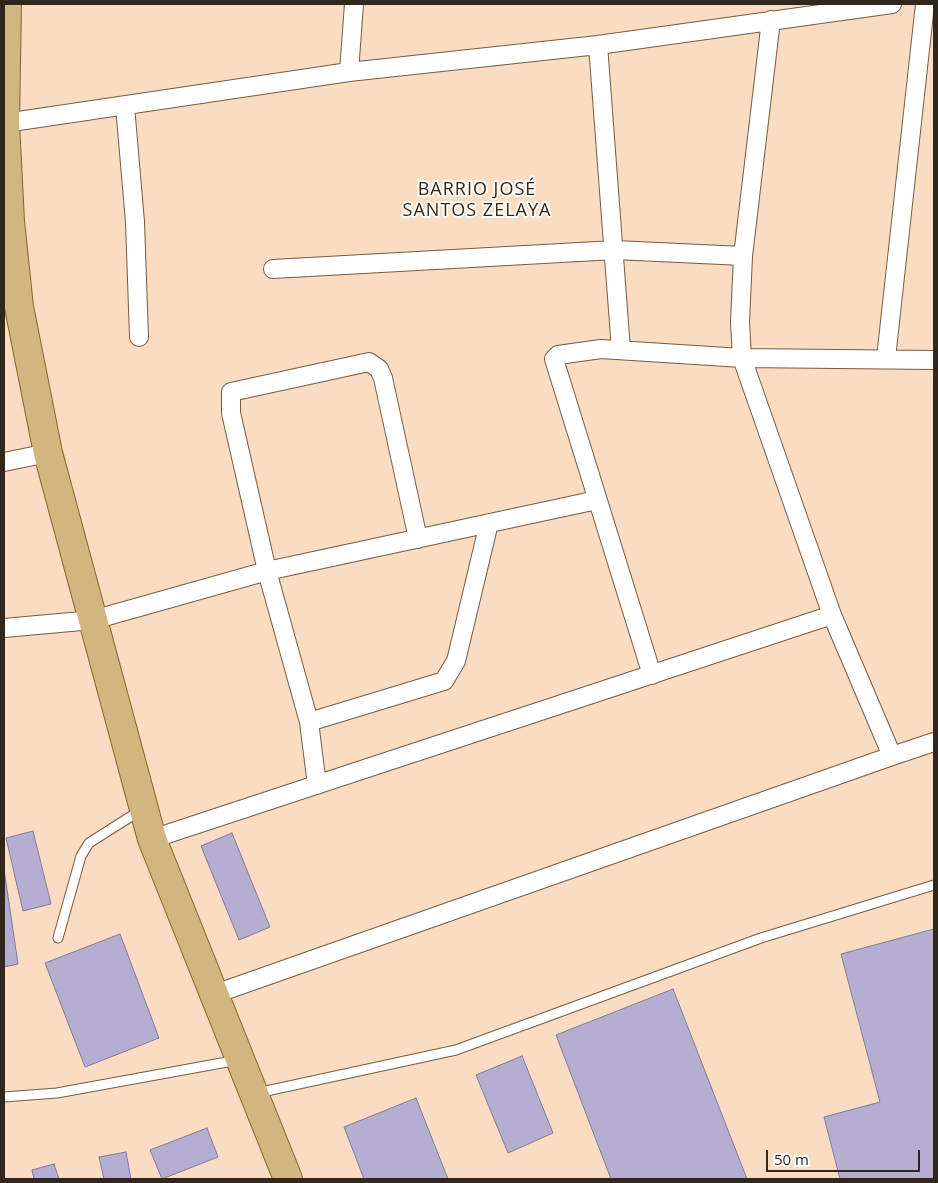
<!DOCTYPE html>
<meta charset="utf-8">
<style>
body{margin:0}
#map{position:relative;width:938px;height:1183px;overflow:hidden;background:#f9dcc1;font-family:"Open Sans",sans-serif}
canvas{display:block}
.frame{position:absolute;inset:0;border:5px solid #32271d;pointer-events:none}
.scale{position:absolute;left:766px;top:1150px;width:154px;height:22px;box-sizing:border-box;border:2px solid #32271d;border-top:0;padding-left:6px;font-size:15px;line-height:18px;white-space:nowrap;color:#32271d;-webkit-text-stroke:4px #fff;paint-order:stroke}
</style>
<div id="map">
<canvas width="938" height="1183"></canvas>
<div class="frame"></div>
<div class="scale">50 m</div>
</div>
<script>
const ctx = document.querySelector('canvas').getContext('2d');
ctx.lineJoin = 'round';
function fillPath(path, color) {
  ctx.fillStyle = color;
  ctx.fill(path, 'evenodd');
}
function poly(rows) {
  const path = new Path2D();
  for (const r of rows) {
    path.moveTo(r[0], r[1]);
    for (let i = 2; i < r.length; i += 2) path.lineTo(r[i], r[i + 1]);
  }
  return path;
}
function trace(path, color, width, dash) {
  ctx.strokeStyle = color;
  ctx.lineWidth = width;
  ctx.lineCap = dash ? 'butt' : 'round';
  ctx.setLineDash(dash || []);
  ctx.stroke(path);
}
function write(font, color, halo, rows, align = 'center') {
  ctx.font = font + ' "Open Sans",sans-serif';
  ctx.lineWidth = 4;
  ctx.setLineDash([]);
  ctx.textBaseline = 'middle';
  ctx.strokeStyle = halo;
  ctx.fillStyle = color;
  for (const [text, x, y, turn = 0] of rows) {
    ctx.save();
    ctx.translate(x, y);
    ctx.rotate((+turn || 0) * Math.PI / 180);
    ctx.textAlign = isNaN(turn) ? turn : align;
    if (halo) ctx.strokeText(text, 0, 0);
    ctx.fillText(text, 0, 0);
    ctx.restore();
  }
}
const building = poly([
 [33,831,51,904,23,911,6,838,33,831],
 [232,833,270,927,239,940,201,846,232,833],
 [4,869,18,964,4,967,4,869],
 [934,929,934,1179,840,1179,824,1117,880,1102,841,954,934,929],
 [120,934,159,1038,85,1067,45,963,120,934],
 [673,989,747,1179,611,1179,556,1035,673,989],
 [522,1056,553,1133,508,1153,476,1075,522,1056],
 [416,1098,448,1179,364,1179,344,1127,416,1098],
 [207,1128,218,1157,162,1179,150,1150,207,1128],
 [126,1152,131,1179,104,1179,99,1157,126,1152],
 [54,1164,59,1179,34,1179,32,1170,54,1164]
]);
fillPath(building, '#b6aed0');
trace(building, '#827a9a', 1);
const service = poly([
 [58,938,81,856,89,843,141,810],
 [257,1093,456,1050,761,938,934,885],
 [4,1097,57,1093,238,1060]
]);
const minor = poly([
 [771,20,743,256,740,322,742,358,832,615,892,756,934,742],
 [598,45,621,350],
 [349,72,354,4],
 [125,106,135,222,139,337],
 [5,123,349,72,598,45,892,4],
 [273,269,615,250,743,256],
 [886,358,925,4],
 [4,462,48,453],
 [4,628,93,620,267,571,597,500],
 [652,675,554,359,558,355,601,349,742,358,934,360],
 [309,722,444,681,456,661,489,523],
 [317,785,309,722,267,571,231,413,231,392,369,362,379,369,383,378,418,539],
 [152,839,832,615],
 [215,994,892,756]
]);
const primary = poly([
 [7,4,5,123,10,221,19,307,48,453,152,839,288,1179]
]);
trace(service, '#755c44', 11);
trace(minor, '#755c44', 20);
trace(primary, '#866525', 30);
trace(service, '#fff', 9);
trace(minor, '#fff', 18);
trace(primary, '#d1b67f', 28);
ctx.letterSpacing = '1px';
write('18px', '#3b250e', '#fff', [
 ["BARRIO JOSÉ",477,190],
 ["SANTOS ZELAYA",477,211]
]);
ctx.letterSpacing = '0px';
</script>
